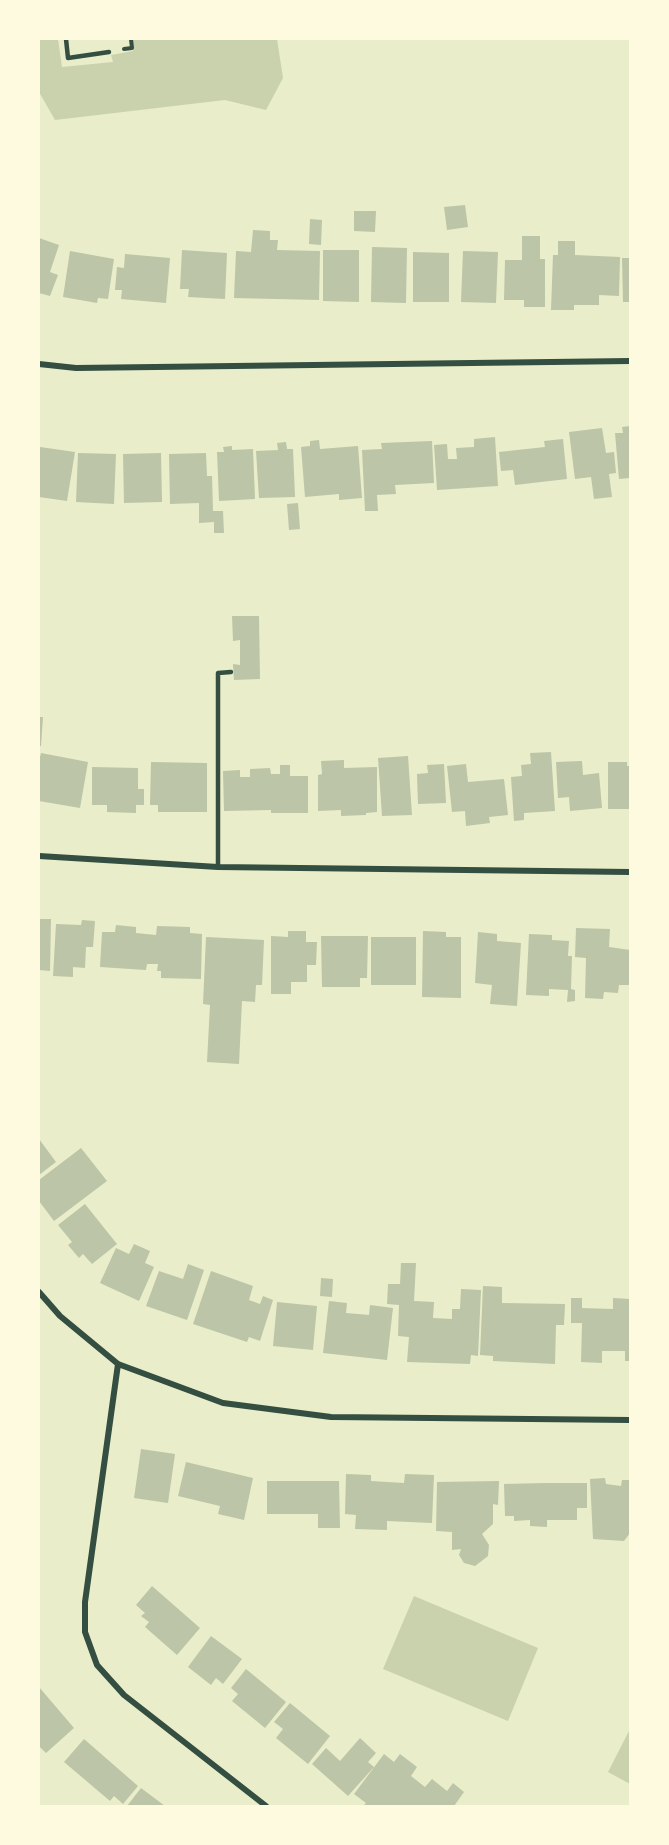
<!DOCTYPE html>
<style>
body{margin:0}
#map{position:relative;width:669px;height:1845px;overflow:hidden;background:#e9edc9;font-family:"IBM Plex Sans",sans-serif}
canvas{display:block}
.frame{position:absolute;inset:0;border:40px solid #fefae0;pointer-events:none}
</style>
<div id="map">
<canvas width="669" height="1845"></canvas>
<div class="frame"></div>
</div>
<script>
const ctx = document.querySelector('canvas').getContext('2d');
ctx.lineJoin = 'round';
function fillPath(path, color) {
  ctx.fillStyle = color;
  ctx.fill(path, 'evenodd');
}
function poly(rows) {
  const path = new Path2D();
  for (const r of rows) {
    path.moveTo(r[0], r[1]);
    for (let i = 2; i < r.length; i += 2) path.lineTo(r[i], r[i + 1]);
  }
  return path;
}
function trace(path, color, width, dash) {
  ctx.strokeStyle = color;
  ctx.lineWidth = width;
  ctx.lineCap = dash ? 'butt' : 'round';
  ctx.setLineDash(dash || []);
  ctx.stroke(path);
}
fillPath(poly([
 [39,39,58,39,62,67,113,62,111,55,133,51,132,39,277,39,283,78,266,110,225,100,55,120,39,92],
 [414,1596,538,1648,508,1721,383,1669],
 [630,1729,630,1784,608,1772]
]), '#cad2ad');
fillPath(poly([
 [465,205,468,227,447,230,444,207],
 [354,211,376,211,375,232,354,231],
 [310,219,322,220,321,245,309,244],
 [253,230,270,231,270,240,278,240,277,250,320,251,319,300,234,298,236,251,251,252],
 [522,236,540,236,540,259,545,259,545,307,524,307,524,300,504,300,505,260,522,260],
 [39,238,59,245,50,272,58,275,50,296,39,293],
 [558,241,575,241,575,255,620,257,619,296,599,295,599,305,574,305,574,310,551,310,553,255,558,255],
 [372,247,407,248,406,303,371,302],
 [182,250,227,253,225,299,188,297,189,289,180,289],
 [323,250,359,250,359,302,323,301],
 [70,251,114,259,108,299,98,298,97,303,63,297],
 [463,251,498,252,496,303,461,302],
 [413,252,449,253,449,302,413,302],
 [125,254,170,258,166,303,121,299,122,290,115,290,117,267,124,268],
 [622,258,630,258,630,302,623,302],
 [630,426,630,478,619,479,615,433,623,433,622,427],
 [602,428,606,453,614,452,616,473,609,474,612,497,594,499,591,477,575,479,569,432],
 [495,437,498,486,437,490,434,445,447,444,448,459,457,459,456,448,474,447,474,439],
 [563,439,567,479,515,485,513,470,501,471,499,452,545,447,544,441],
 [319,440,320,449,358,446,362,498,339,500,339,494,305,497,301,447,310,446,310,441],
 [432,441,434,483,395,485,396,494,377,495,378,511,365,511,362,450,382,449,381,443],
 [286,442,287,449,293,449,295,497,259,498,256,451,278,450,277,443],
 [232,446,232,450,253,449,255,499,219,501,217,452,224,452,223,447],
 [40,447,75,452,67,501,39,497],
 [78,453,116,454,114,504,76,502],
 [161,453,162,502,124,503,123,454],
 [206,453,207,476,212,476,213,511,223,511,224,533,214,533,214,522,199,523,199,503,170,504,169,454],
 [298,503,300,529,289,530,287,504],
 [232,616,259,616,260,679,234,680,233,664,240,665,240,640,233,641],
 [39,717,43,717,41,746,39,746],
 [551,752,555,811,524,813,524,820,514,821,511,777,522,776,521,765,531,764,530,753],
 [41,753,88,762,80,808,39,801,39,761],
 [408,756,412,815,382,816,378,758],
 [344,760,344,768,377,767,377,812,366,813,366,815,341,816,341,810,318,811,318,775,322,774,321,761],
 [582,761,583,775,599,773,602,808,570,811,569,797,558,798,556,762],
 [151,762,207,763,207,812,158,812,158,805,150,805],
 [608,762,627,762,627,766,630,766,630,809,608,809],
 [444,764,446,803,418,804,417,774,428,773,427,765],
 [466,764,468,782,504,779,508,815,489,817,490,823,466,826,465,811,452,812,447,766],
 [280,765,290,765,290,776,308,776,308,813,271,813,271,810,224,811,223,771,240,770,240,777,250,777,250,769,270,768,271,774,280,774],
 [92,767,138,768,138,789,144,789,144,805,136,805,136,813,107,812,107,805,92,805],
 [39,919,51,919,50,971,39,970],
 [82,920,95,921,93,947,86,947,85,968,73,967,73,977,53,976,56,924,81,925],
 [116,925,136,927,136,933,156,935,157,926,190,927,190,933,202,934,201,979,161,978,161,971,157,971,158,964,147,964,146,970,100,967,102,932,115,932],
 [576,928,610,929,609,947,630,950,630,985,619,985,618,993,604,992,603,999,585,998,586,958,575,957],
 [288,931,306,931,306,942,317,942,316,965,307,965,307,982,291,982,291,994,271,994,271,936,288,937],
 [423,931,446,932,446,937,461,937,461,998,422,997],
 [478,932,497,934,497,941,521,943,517,1006,490,1004,492,985,475,983],
 [529,934,552,935,552,940,569,941,568,956,572,956,571,989,575,990,575,1001,567,1002,568,990,549,989,549,996,526,995],
 [321,936,368,936,367,978,360,978,360,987,322,987],
 [206,937,264,940,262,985,256,985,255,1002,242,1001,239,1064,207,1062,210,1005,203,1004],
 [371,937,416,937,416,985,371,985],
 [39,1139,56,1162,39,1175],
 [81,1148,107,1181,54,1221,39,1201,39,1180],
 [85,1204,117,1244,92,1264,83,1254,79,1258,68,1245,72,1242,58,1225],
 [134,1244,150,1251,145,1263,154,1267,139,1301,100,1283,116,1248,129,1254],
 [401,1263,416,1263,414,1301,434,1302,433,1318,452,1319,452,1309,460,1309,461,1289,481,1290,478,1356,471,1355,470,1364,407,1362,409,1337,398,1336,399,1305,387,1304,388,1284,400,1284],
 [188,1264,204,1270,187,1320,146,1306,159,1271,183,1279],
 [211,1271,253,1286,249,1300,260,1304,263,1296,273,1300,260,1341,249,1337,247,1342,193,1324],
 [321,1278,333,1279,332,1297,320,1296],
 [483,1286,502,1287,502,1303,565,1304,564,1325,556,1325,555,1364,493,1361,493,1356,480,1355],
 [571,1298,582,1298,582,1308,613,1309,613,1298,630,1299,630,1361,625,1361,625,1351,602,1351,602,1363,581,1362,582,1323,571,1323],
 [329,1301,347,1303,346,1313,358,1314,369,1315,370,1305,393,1308,387,1360,323,1353],
 [277,1302,317,1306,313,1350,273,1346],
 [141,1449,175,1454,168,1503,134,1498],
 [186,1462,253,1478,244,1520,218,1514,220,1506,178,1496],
 [346,1474,371,1475,371,1481,404,1483,405,1474,434,1475,432,1523,387,1521,387,1530,355,1529,356,1515,345,1514],
 [605,1478,606,1484,621,1486,622,1480,630,1480,630,1533,624,1541,593,1539,590,1479],
 [267,1481,339,1481,340,1528,318,1528,318,1514,267,1514],
 [499,1481,498,1505,493,1504,493,1524,482,1534,489,1545,488,1556,475,1566,464,1563,459,1555,461,1549,452,1550,452,1532,436,1531,437,1482],
 [546,1483,587,1483,587,1508,577,1508,577,1520,547,1520,547,1527,530,1526,530,1520,514,1521,514,1516,505,1516,504,1484],
 [152,1586,200,1628,177,1655,145,1627,149,1622,141,1616,145,1613,136,1605],
 [211,1636,242,1659,223,1684,216,1678,211,1685,188,1667],
 [246,1669,286,1702,265,1728,232,1701,238,1694,231,1688],
 [39,1687,74,1728,46,1753,39,1746],
 [290,1703,330,1736,308,1764,276,1738,283,1729,274,1722],
 [360,1738,376,1753,368,1762,374,1767,348,1796,312,1764,326,1748,340,1761],
 [84,1739,138,1786,123,1804,114,1796,110,1801,64,1762],
 [384,1754,394,1762,400,1754,417,1767,411,1776,425,1787,432,1779,447,1791,453,1783,464,1792,454,1806,363,1806,366,1803,354,1794],
 [141,1788,165,1806,127,1806]
]), '#bcc5a7');
trace(poly([
 [124,49,132,48,131,39]
]), '#344e41', 4);
trace(poly([
 [66,39,68,58,109,52],
 [218,867,218,673,231,672]
]), '#344e41', 4.5);
trace(poly([
 [39,364,76,368,630,361],
 [39,856,218,867,630,872],
 [39,1292,60,1316,118,1364,223,1403,331,1417,630,1420],
 [118,1364,85,1602,85,1632,97,1665,124,1695,266,1806]
]), '#344e41', 6);
</script>
